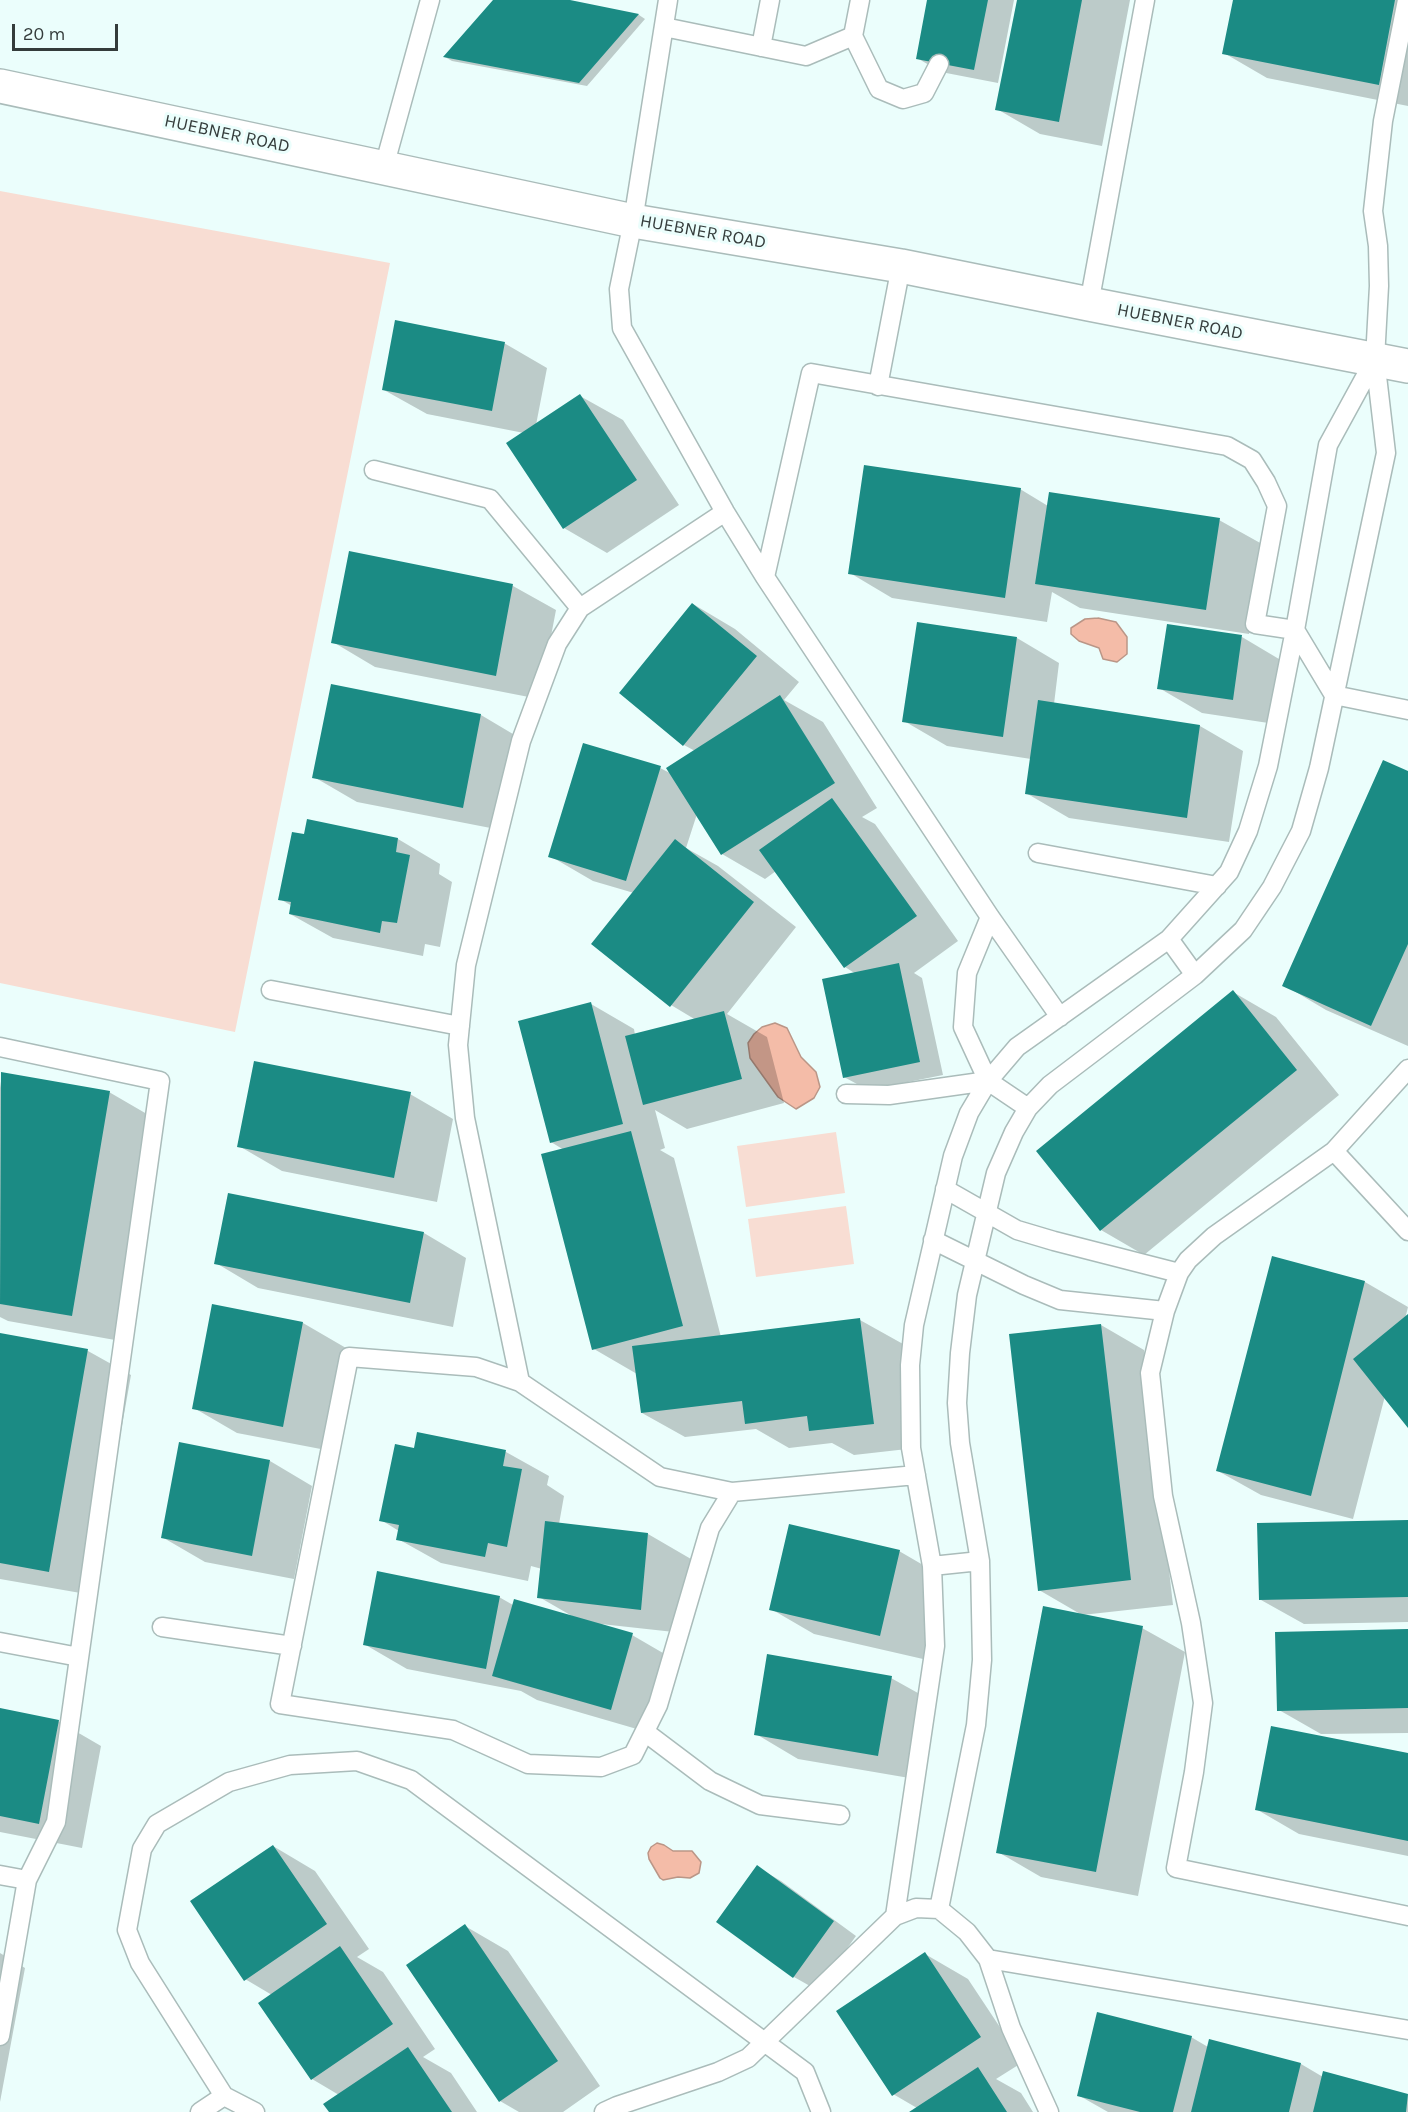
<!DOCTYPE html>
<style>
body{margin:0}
#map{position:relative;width:1408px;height:2112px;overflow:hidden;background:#ebfefc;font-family:Karla,sans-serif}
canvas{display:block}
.scale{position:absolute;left:12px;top:24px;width:106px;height:27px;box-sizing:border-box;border:3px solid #343c3b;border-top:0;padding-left:8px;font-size:18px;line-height:21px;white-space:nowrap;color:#343c3b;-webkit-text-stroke:4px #ebfefc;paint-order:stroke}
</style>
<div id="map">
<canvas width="1408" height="2112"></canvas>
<div class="scale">20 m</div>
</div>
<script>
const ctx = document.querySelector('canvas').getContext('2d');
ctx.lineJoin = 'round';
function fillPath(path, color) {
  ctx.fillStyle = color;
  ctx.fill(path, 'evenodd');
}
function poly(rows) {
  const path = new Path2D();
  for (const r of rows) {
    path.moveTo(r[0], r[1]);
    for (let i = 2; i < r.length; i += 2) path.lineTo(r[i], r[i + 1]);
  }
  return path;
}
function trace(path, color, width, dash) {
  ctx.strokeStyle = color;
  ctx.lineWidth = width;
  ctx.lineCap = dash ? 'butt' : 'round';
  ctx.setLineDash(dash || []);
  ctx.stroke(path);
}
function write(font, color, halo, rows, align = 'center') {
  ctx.font = font + ' Karla,sans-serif';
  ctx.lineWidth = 6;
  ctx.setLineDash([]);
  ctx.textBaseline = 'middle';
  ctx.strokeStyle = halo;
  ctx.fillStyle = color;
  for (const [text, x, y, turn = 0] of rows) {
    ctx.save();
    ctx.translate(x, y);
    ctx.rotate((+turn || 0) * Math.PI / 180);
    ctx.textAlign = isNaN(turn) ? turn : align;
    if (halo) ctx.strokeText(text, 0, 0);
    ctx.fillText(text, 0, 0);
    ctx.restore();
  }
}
fillPath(poly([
 [0,191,390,263,235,1032,0,983],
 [836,1132,845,1193,746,1207,737,1146],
 [846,1206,854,1264,756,1277,748,1219]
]), '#f8ddd3');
const water = poly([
 [1098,618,1116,622,1127,637,1127,654,1117,662,1103,659,1099,648,1079,641,1071,634,1071,628,1085,619,1098,618],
 [775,1023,787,1028,801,1057,816,1072,820,1087,814,1098,796,1109,778,1097,750,1058,748,1043,754,1034,762,1027,775,1023],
 [657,1843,664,1845,673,1851,692,1851,701,1862,699,1873,690,1878,678,1877,663,1880,660,1878,649,1859,648,1853,651,1847,657,1843]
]);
fillPath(water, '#f4bca8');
trace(water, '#ba9687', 1.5);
fillPath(poly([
 [495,0,563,0,639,15,645,19,587,86,452,61,445,57],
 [929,0,1014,0,998,83,941,72,917,58],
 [1018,0,1130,0,1102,146,1040,134,997,109],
 [1234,0,1408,0,1408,106,1267,78,1224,53],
 [504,343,547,368,536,425,580,396,623,420,679,505,607,553,564,528,508,444,524,433,427,414,384,390],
 [1020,489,1048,506,1219,520,1262,544,1249,634,1080,608,1052,592,1047,622,892,598,850,573],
 [350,553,513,586,556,610,539,699,375,667,333,642],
 [693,604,735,629,799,682,784,700,823,722,877,808,862,817,875,824,958,941,914,973,922,978,943,1075,868,1090,844,1077,856,974,845,967,776,871,765,879,722,854,697,814,686,848,718,866,796,927,727,1014,767,1037,784,1103,687,1129,655,1110,665,1148,660,1150,674,1158,721,1337,860,1320,903,1344,916,1448,854,1455,832,1443,789,1448,756,1429,685,1437,642,1413,637,1374,594,1349,564,1150,551,1142,591,1004,634,1029,635,1035,696,1020,671,1005,634,893,593,881,550,856,660,768,672,774,695,751,684,745,621,693],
 [1242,637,1284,662,1275,724,1202,713,1159,688],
 [1017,638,1059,663,1054,704,1200,726,1243,751,1229,842,1069,818,1026,793,1031,759,947,746,904,721],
 [481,715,523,740,506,831,357,802,314,777],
 [1408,773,1408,1046,1326,1010,1284,985],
 [398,839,440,864,439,874,452,882,440,947,425,944,423,956,333,938,290,914,292,906,280,899],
 [1233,992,1276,1017,1339,1095,1144,1255,1101,1230,1038,1151],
 [2,1074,109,1092,152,1117,115,1340,8,1321,0,1317,0,1088],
 [410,1094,453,1119,437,1202,282,1171,239,1146],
 [424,1233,466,1258,453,1327,258,1288,216,1263],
 [1273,1258,1365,1282,1408,1307,1405,1319,1408,1316,1408,1425,1385,1396,1353,1519,1261,1495,1218,1471],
 [214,1306,303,1323,346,1348,326,1450,237,1433,194,1408],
 [1101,1325,1144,1350,1173,1605,1082,1615,1039,1590],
 [0,1335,88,1351,131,1375,92,1595,0,1579],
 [418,1434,506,1452,549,1476,547,1485,564,1496,559,1524,648,1534,691,1559,683,1633,601,1624,632,1635,675,1660,654,1734,537,1700,521,1691,407,1669,364,1644,499,1597,513,1605,572,1616,539,1597,542,1569,531,1566,528,1581,441,1563,398,1539,399,1531,381,1520,415,1450],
 [270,1461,312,1486,294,1579,205,1562,162,1537],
 [1408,1521,1408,1622,1304,1624,1261,1600],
 [899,1551,942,1576,923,1659,814,1634,771,1609],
 [1142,1628,1185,1652,1138,1896,1041,1877,998,1852],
 [1408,1630,1408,1733,1321,1734,1279,1710],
 [891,1678,934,1702,921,1780,798,1759,756,1734],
 [0,1710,58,1721,101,1746,82,1848,0,1832],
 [1408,1755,1408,1856,1299,1834,1256,1809],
 [273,1846,315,1871,369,1949,357,1957,383,1972,435,2049,423,2057,451,2073,477,2112,331,2112,339,2095,312,2079,272,1995,245,1979],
 [757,1867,781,1881,856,1936,817,1990,794,1977],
 [465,1926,508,1951,600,2086,563,2112,519,2112,500,2101],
 [0,1953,25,1968,0,2102],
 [925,1954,968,1979,1023,2062,996,2079,1021,2093,1033,2112,912,2112,917,2108,893,2094],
 [1191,2037,1208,2047,1210,2041,1301,2064,1323,2077,1324,2073,1408,2095,1408,2112,1108,2112,1078,2095]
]), '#0003');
fillPath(poly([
 [493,0,570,0,639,14,579,83,443,57],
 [927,0,988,0,974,70,916,59],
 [1017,0,1082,0,1059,122,995,110],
 [1233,0,1395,0,1379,85,1222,54],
 [395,320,505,342,492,411,382,390],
 [580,394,637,480,563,529,506,443],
 [864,465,1021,488,1005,598,848,574],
 [1049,492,1220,518,1206,610,1035,584],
 [349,551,513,584,496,676,331,643],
 [692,603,757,656,683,746,619,693],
 [917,622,1017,637,1003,737,902,722],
 [1167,624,1242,635,1233,700,1157,689],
 [331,684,481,714,463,808,312,778],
 [780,695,835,783,721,855,666,768],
 [1038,700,1200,725,1187,818,1025,794],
 [583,743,661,766,626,881,548,857],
 [1383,760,1408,771,1408,944,1371,1026,1282,986],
 [832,798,917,916,844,968,759,850],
 [307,819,398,838,396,852,410,855,397,923,382,921,380,933,289,914,291,902,278,900,292,832,304,834],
 [675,839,754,902,670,1007,591,944],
 [899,963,920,1062,843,1078,822,979],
 [1233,990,1297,1070,1100,1231,1036,1151],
 [591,1002,623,1124,550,1143,518,1021],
 [724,1011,742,1079,643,1105,625,1036],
 [254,1061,411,1092,394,1178,237,1147],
 [1,1072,110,1091,72,1316,0,1304],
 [631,1131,683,1326,592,1350,541,1154],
 [228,1193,424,1232,410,1303,214,1264],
 [1272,1256,1365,1281,1311,1496,1216,1471],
 [212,1304,303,1322,283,1427,192,1409],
 [1408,1314,1408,1428,1353,1359],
 [860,1318,874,1424,809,1431,807,1416,745,1424,742,1401,641,1413,632,1346],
 [1101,1324,1131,1580,1038,1591,1009,1334],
 [0,1333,88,1349,49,1572,0,1563],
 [417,1432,506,1450,503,1466,522,1469,507,1547,488,1543,485,1557,396,1540,399,1525,379,1521,395,1444,414,1448],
 [179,1442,270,1460,252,1556,161,1538],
 [1408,1520,1408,1597,1259,1600,1257,1523],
 [545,1521,648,1533,641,1610,537,1598],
 [789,1524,900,1550,880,1636,769,1610],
 [377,1571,500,1596,486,1669,363,1645],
 [514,1599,633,1633,611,1710,492,1676],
 [1043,1606,1143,1626,1096,1872,996,1853],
 [1408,1629,1408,1708,1277,1711,1275,1632],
 [767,1654,892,1676,878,1756,754,1735],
 [0,1708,59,1720,39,1824,0,1816],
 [1271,1726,1408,1753,1408,1841,1255,1810],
 [273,1845,327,1924,244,1981,190,1901],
 [757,1865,834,1921,793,1978,716,1922],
 [465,1924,558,2061,499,2102,406,1965],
 [340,1946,393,2024,311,2080,258,2003],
 [925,1952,981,2037,892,2096,836,2011],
 [1097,2012,1192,2036,1173,2112,1140,2112,1077,2096],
 [1209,2039,1301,2063,1289,2112,1191,2112],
 [408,2047,452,2112,329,2112,323,2104],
 [978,2067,1007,2112,909,2112],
 [1323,2071,1408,2094,1406,2112,1313,2112]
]), '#1b8b84');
const lane = poly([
 [668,0,633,221,619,289,622,328,725,512,765,577,990,917,1060,1017],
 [664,27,806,56,853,36,860,0],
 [853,36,879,89,903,99,924,93,939,64],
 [761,47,770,0],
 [384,167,430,0],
 [1089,304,1145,0],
 [878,386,901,266],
 [374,470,490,499,580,608],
 [765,577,811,373,1227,446,1252,460,1266,482,1277,506,1255,624,1295,630,1334,695,1408,710],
 [1038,853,1217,886],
 [990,917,967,973,963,1027,988,1081,1028,1108],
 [1169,939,1195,975],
 [271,990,460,1026],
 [0,1047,160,1081,56,1822,27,1880,0,2036],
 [1408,1069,1334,1151,1214,1236,1188,1260,1179,1273,1165,1311,1150,1373,1163,1496,1191,1623,1203,1703,1194,1772,1176,1868,1408,1916],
 [846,1094,889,1095,988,1081],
 [1334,1151,1408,1231],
 [945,1189,1017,1230,1054,1241,1179,1273],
 [933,1240,1024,1285,1060,1300,1165,1311],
 [520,1382,465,1118,458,1045,466,965,521,741,557,644,580,608,725,512],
 [732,1492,710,1528,658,1705,633,1755,601,1767,528,1764,453,1730,280,1704,349,1357,476,1367,520,1382,660,1477,732,1492,916,1475],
 [932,1566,980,1561],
 [162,1627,292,1646],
 [0,1642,79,1657],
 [645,1732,710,1781,760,1805,840,1815],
 [0,1875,27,1880],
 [939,1909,976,1725,982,1660,980,1561,960,1443,957,1403,960,1353,967,1295,996,1173,1014,1132,1028,1108,1050,1085,1195,975,1243,930,1272,887,1301,831,1319,768,1386,453,1375,359,1379,286,1378,246,1373,211,1383,121,1407,0],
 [895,1916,935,1646,932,1566,911,1448,910,1365,914,1325,953,1156,969,1113,988,1081,1017,1047,1169,939,1229,872,1248,831,1268,766,1295,630,1328,445,1375,359],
 [988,1959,1408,2030],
 [200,2112,224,2096],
 [255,2112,224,2096,140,1963,127,1930,142,1849,157,1824,229,1782,290,1765,357,1761,411,1780,805,2072,821,2112],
 [604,2112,617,2106,718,2072,748,2058,895,1916,916,1908,939,1909,967,1932,988,1959,1011,2028,1049,2112]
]);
const primary = poly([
 [0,86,633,221,901,266,1089,304,1408,366]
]);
trace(lane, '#aabcba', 21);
trace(primary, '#aabcba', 36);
trace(lane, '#fff', 18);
trace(primary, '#fff', 33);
write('18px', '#343c3b', '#ebfefc', [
 ["HUEBNER ROAD",227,134,12],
 ["HUEBNER ROAD",703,232,10],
 ["HUEBNER ROAD",1180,322,11]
]);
</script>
